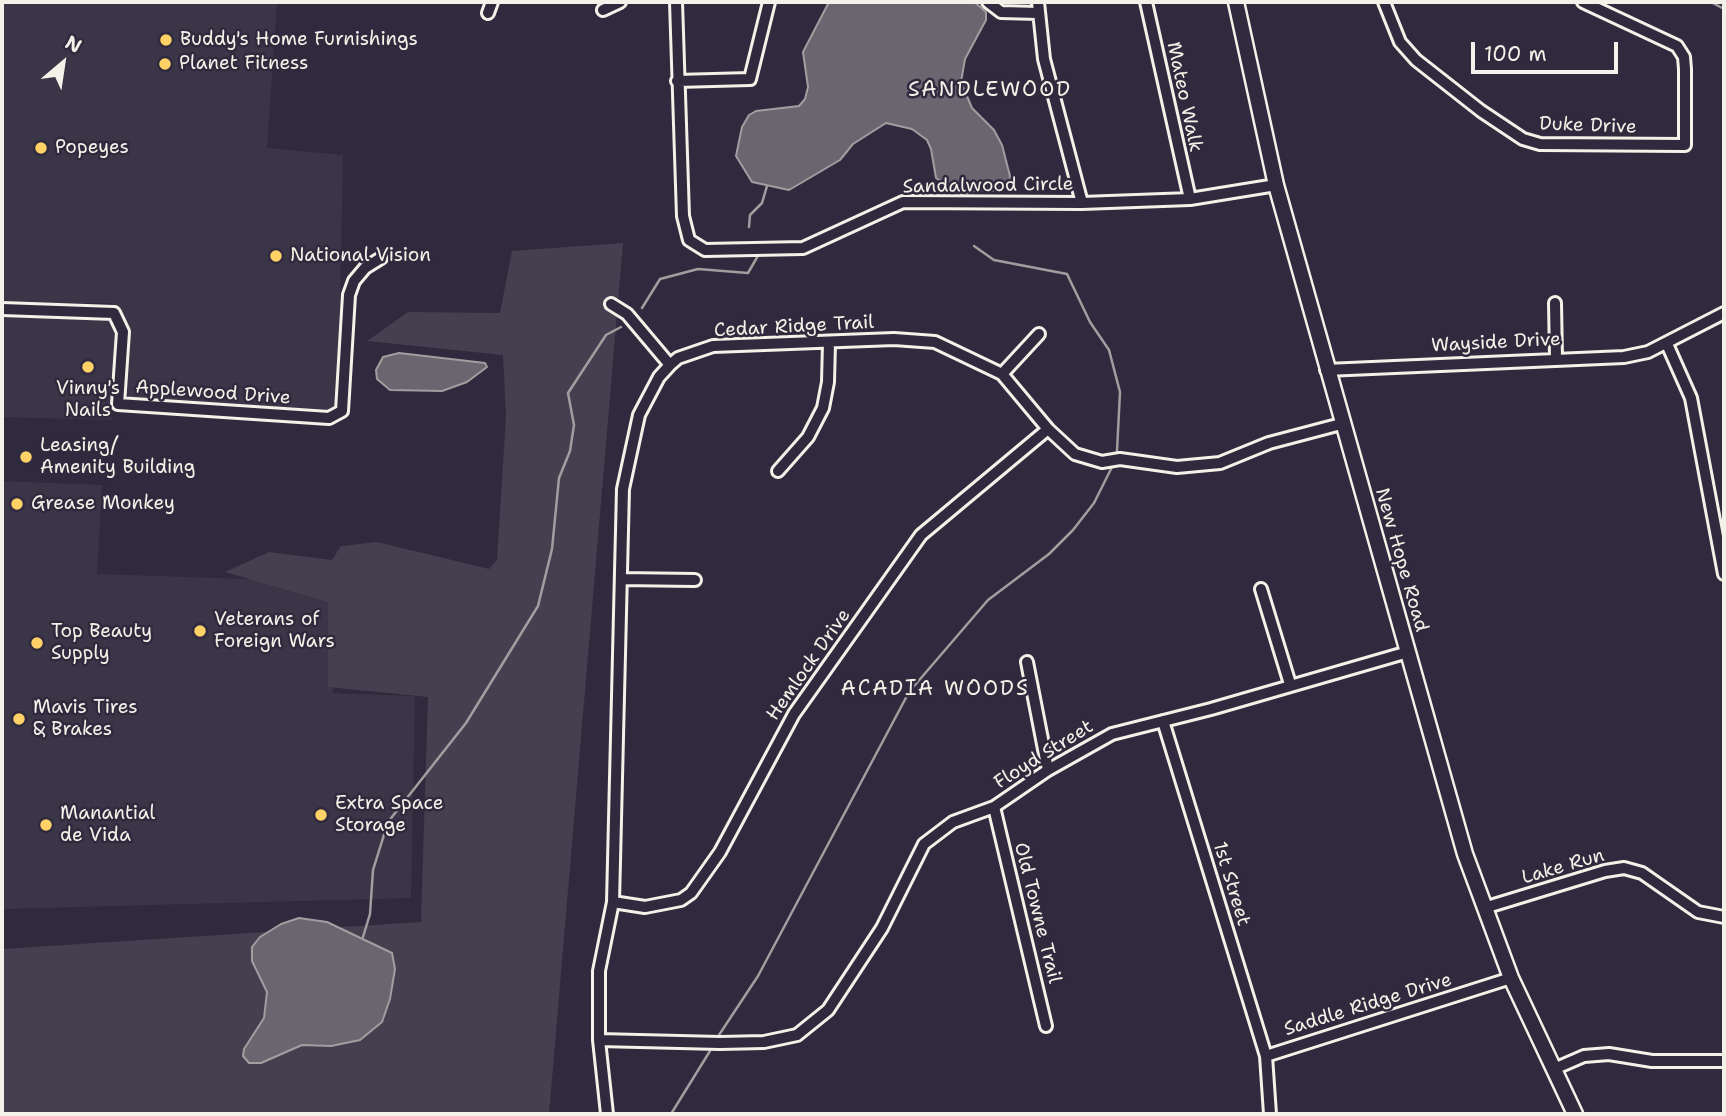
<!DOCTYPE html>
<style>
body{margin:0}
#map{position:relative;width:1726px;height:1116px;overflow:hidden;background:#2f2a3d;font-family:"Shantell Sans",sans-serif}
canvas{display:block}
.frame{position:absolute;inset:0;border:4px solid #f4f1e8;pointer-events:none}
.north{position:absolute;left:28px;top:28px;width:70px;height:70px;-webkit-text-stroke:5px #2f2a3d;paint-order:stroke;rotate:29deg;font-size:19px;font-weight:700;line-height:28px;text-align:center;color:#f4f1e8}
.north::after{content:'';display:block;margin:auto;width:24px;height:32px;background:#f4f1e8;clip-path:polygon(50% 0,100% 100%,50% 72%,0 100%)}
.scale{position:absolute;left:1471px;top:42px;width:147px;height:32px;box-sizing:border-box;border:4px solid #f4f1e8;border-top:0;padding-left:9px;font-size:21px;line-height:24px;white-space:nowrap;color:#f4f1e8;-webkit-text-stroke:5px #2f2a3d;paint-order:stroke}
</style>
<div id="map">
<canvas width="1726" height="1116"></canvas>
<div class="frame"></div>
<div class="north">N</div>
<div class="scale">100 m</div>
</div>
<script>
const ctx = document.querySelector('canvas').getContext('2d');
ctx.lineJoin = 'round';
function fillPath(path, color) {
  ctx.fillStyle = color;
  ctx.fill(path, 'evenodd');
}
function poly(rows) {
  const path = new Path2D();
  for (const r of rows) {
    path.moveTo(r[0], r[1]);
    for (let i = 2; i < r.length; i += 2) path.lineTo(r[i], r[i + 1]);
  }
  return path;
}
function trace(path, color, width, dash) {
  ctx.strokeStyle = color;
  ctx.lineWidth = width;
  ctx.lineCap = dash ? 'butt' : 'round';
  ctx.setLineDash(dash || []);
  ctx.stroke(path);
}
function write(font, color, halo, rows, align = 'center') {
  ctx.font = font + ' "Shantell Sans",sans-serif';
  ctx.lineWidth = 5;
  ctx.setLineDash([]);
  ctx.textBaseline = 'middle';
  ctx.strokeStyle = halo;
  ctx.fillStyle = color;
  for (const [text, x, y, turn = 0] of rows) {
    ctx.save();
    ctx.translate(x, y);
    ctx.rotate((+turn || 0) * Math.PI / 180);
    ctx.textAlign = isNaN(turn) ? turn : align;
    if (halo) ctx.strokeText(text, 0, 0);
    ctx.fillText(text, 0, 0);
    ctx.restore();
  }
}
fillPath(poly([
 [4,2,277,2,267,148,343,155,338,402,334,410,132,401,125,392,130,330,120,309,111,303,2,303],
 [2,315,108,316,118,332,112,420,2,417],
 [2,481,102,485,97,574,335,582,333,693,415,696,411,898,2,909]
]), '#3b3647');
fillPath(poly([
 [623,243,549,1114,2,1114,2,949,421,922,428,697,328,687,328,602,225,572,269,552,332,560,341,546,377,542,489,569,497,560,506,416,503,355,367,341,408,312,500,313,512,251]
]), '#454050');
const water = poly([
 [829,2,974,2,978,5,986,12,986,20,965,59,961,82,972,108,994,130,1002,145,1010,176,1009,186,998,191,977,190,961,195,936,178,931,149,927,140,912,129,886,123,853,144,840,160,789,190,752,182,736,156,742,127,749,115,756,111,799,106,805,99,808,87,803,52,829,2],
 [399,353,485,363,487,367,467,382,442,391,390,390,377,379,376,370,383,357,399,353],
 [299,918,327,922,392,953,395,969,390,999,382,1022,360,1040,331,1046,302,1045,261,1063,249,1063,243,1056,244,1049,264,1018,267,992,252,961,252,947,260,937,281,924,299,918]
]);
fillPath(water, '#6a6670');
trace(water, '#a19ea0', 2);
trace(poly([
 [1711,2,1724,9],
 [749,227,750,215,762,203,767,186],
 [974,246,994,260,1067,274,1090,322,1109,350,1120,392,1117,451],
 [642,308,660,279,698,269,748,273,759,254],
 [363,937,370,914,373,870,388,822,466,723,538,606,552,549,559,478,570,451,574,425,568,393,606,335,621,327],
 [719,1035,758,976,909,692,988,600,1049,554,1073,530,1094,503,1113,465],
 [671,1114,710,1051]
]), '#a19ea0', 2.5);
const minor = poly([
 [676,2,683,216,689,240,705,250,803,248,903,202,1082,203,1190,199,1276,185],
 [988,2,1001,12,1038,13],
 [1038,2,1044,59,1082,203],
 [1146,2,1190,199],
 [1384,2,1400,42,1416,60,1481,111,1523,139,1540,144,1685,145,1685,69,1684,57,1677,46,1583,2],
 [603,10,620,2],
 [488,13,492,2],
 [677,81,750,79,769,2],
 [1555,303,1556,358],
 [611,304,627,314,670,365],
 [2,309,114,313,123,332,118,404,329,418,342,411,349,295,354,281,365,268,381,258],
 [1667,344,1691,398,1724,574],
 [1326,370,1624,357,1648,352,1724,313],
 [1002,374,1039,334],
 [778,471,808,437,823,408,828,382,829,343],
 [621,579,695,580],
 [1261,589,1290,684],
 [1027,662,1048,770],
 [1163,721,1266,1056,1270,1114],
 [994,807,1046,1026],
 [613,902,645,907,681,900,691,893,720,852,794,714,921,535,1048,429],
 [1484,908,1605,871,1624,868,1642,873,1698,912,1724,917],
 [599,1040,720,1043,764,1042,797,1035,828,1010,882,928,924,844,953,822,994,807,1048,770,1112,734,1211,709,1408,652],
 [1266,1056,1511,978],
 [1554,1069,1584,1056,1609,1054,1652,1061,1724,1061],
 [607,1114,599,1040,599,971,613,902,623,489,639,415,659,377,670,365,678,358,713,346,894,339,935,342,1002,374,1048,429,1075,454,1102,462,1120,459,1177,467,1220,463,1269,443,1341,424]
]);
const tertiary = poly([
 [1236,2,1276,185,1465,854,1511,978,1575,1114]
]);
trace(minor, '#f4f1e8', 16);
trace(tertiary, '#f4f1e8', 19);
trace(minor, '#2f2a3d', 10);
trace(tertiary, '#2f2a3d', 14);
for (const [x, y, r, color] of [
 [166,40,7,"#ffd166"],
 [165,64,7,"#ffd166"],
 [41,148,7,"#ffd166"],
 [276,256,7,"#ffd166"],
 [88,367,7,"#ffd166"],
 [26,457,7,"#ffd166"],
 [17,504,7,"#ffd166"],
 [200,631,7,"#ffd166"],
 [37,643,7,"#ffd166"],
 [19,719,7,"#ffd166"],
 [321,815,7,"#ffd166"],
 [46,825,7,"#ffd166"]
]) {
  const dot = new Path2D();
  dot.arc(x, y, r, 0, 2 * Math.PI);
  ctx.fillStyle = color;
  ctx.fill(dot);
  trace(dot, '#2f2a3d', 2.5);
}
write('19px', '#f4f1e8', '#2f2a3d', [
 ["Buddy's Home Furnishings",180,40],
 ["Planet Fitness",179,64],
 ["Popeyes",55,148],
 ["National Vision",290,256],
 ["Vinny's",88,389,"center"],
 ["Nails",88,411,"center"],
 ["Leasing/",40,446],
 ["Amenity Building",40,468],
 ["Grease Monkey",31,504],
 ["Veterans of",214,620],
 ["Foreign Wars",214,642],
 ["Top Beauty",51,632],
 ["Supply",51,654],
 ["Mavis Tires",33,708],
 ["& Brakes",33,730],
 ["Extra Space",335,804],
 ["Storage",335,826],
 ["Manantial",60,814],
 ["de Vida",60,836]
], 'left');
write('19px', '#f4f1e8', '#2f2a3d', [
 ["Mateo Walk",1184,97,78],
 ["Duke Drive",1588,126,2],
 ["Sandalwood Circle",988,186,-1],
 ["Cedar Ridge Trail",794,327,-3],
 ["Wayside Drive",1496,343,-3],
 ["Applewood Drive",213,393,4],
 ["New Hope Road",1401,560,74],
 ["Hemlock Drive",809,665,-55],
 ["Floyd Street",1044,755,-32],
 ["Lake Run",1563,867,-16],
 ["1st Street",1231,884,73],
 ["Old Towne Trail",1037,913,76],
 ["Saddle Ridge Drive",1368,1005,-17]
]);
ctx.letterSpacing = '2px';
write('21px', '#f4f1e8', '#2f2a3d', [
 ["SANDLEWOOD",990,91],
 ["ACADIA WOODS",935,690]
]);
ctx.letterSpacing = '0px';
</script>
